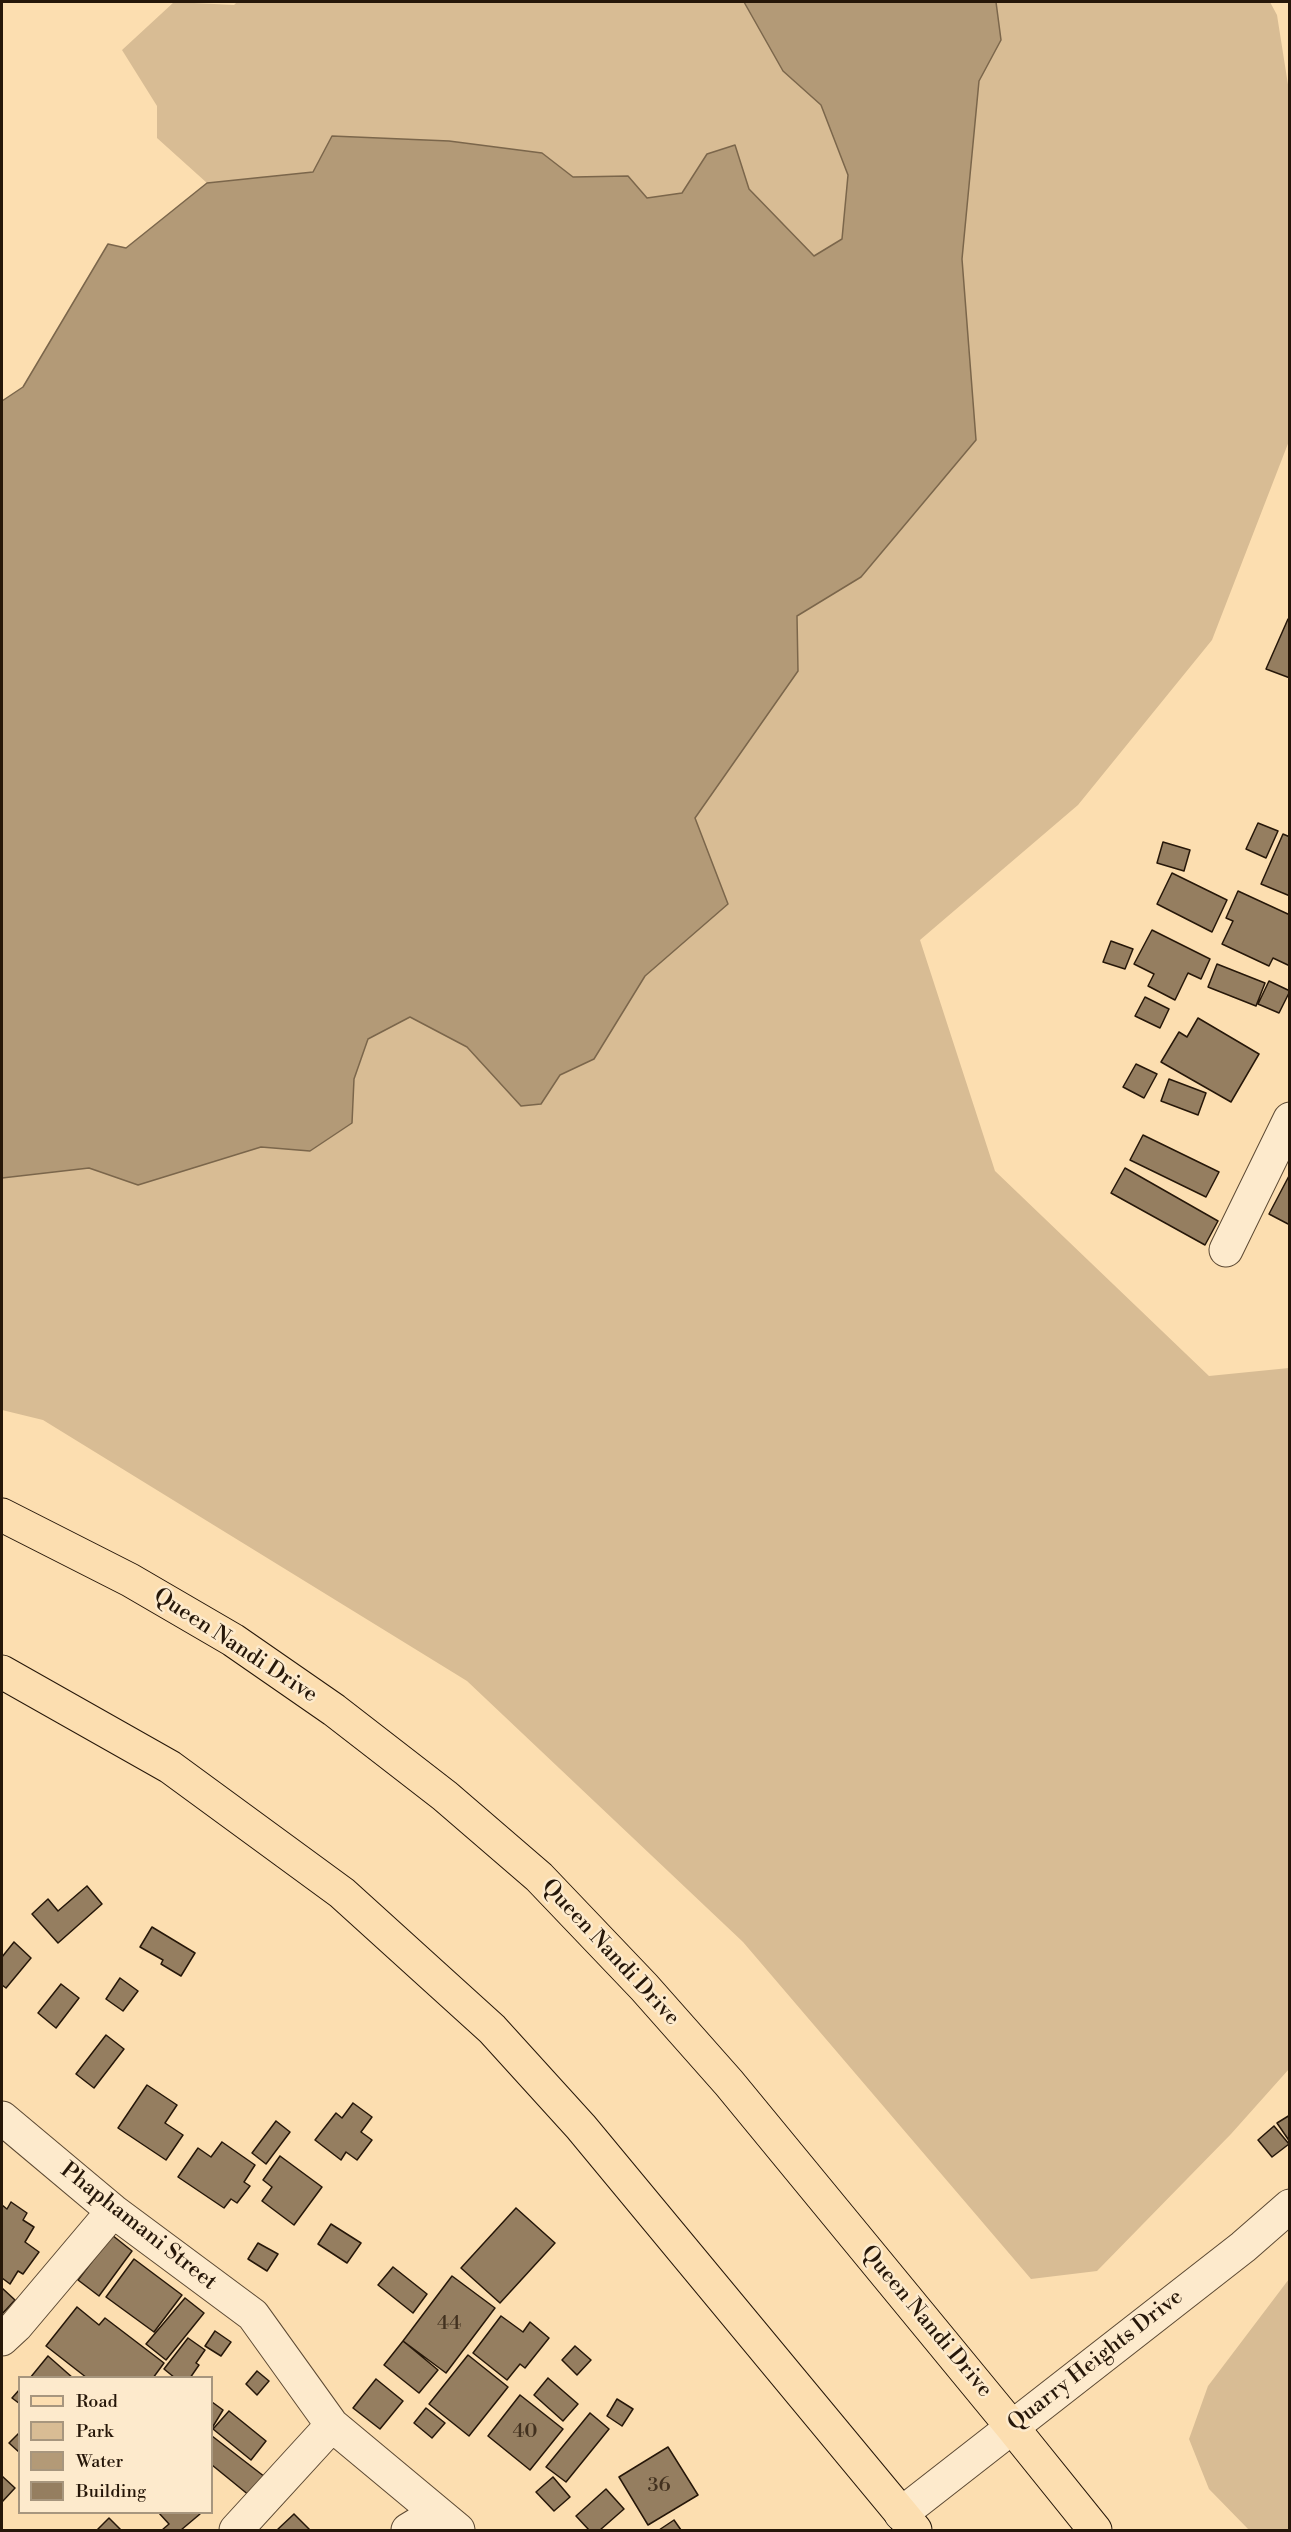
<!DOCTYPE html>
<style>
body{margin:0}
#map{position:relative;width:1291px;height:2532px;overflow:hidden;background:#fcdeb0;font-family:"Libre Bodoni",serif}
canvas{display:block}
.frame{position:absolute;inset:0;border:3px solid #261709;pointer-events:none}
.legend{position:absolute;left:18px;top:2376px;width:195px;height:138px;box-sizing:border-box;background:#fdeacc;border:2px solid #a7967e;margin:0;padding:8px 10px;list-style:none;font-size:18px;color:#261709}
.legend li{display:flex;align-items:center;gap:12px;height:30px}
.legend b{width:30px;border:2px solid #a7967e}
</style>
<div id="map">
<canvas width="1291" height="2532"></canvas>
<div class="frame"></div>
<ul class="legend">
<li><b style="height:8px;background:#fcdeb0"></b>Road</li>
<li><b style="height:16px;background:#d8bc94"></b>Park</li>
<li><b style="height:16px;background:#b39a77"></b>Water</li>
<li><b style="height:16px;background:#957e60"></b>Building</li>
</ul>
</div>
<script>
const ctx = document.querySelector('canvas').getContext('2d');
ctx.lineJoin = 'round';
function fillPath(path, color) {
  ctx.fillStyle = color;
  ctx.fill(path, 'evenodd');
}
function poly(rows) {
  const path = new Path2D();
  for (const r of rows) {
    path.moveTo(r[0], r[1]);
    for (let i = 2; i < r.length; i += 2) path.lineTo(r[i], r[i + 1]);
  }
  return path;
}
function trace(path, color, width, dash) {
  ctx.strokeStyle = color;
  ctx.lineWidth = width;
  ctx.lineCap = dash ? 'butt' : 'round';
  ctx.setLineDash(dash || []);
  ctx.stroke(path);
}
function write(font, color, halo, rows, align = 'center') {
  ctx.font = font + ' "Libre Bodoni",serif';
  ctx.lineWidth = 5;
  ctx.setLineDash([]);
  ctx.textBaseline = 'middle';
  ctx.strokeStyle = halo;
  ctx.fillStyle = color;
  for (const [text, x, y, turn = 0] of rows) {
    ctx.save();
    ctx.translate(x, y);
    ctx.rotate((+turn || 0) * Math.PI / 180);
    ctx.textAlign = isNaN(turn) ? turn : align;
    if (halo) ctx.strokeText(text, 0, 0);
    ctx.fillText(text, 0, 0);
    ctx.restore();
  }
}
fillPath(poly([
 [174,2,234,5,237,2,744,2,783,71,821,105,848,175,842,239,814,257,749,189,707,154,682,193,647,198,628,176,573,177,542,153,449,141,332,136,313,172,207,183,157,138,157,106,122,50],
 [996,2,1270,2,1277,15,1289,91,1289,441,1212,640,1078,805,920,940,995,1171,1209,1376,1289,1368,1289,2069,1231,2134,1097,2271,1031,2279,743,1942,467,1681,43,1420,2,1410,2,1178,89,1168,138,1185,261,1147,310,1151,352,1123,354,1079,368,1039,410,1017,467,1047,521,1106,541,1104,560,1075,594,1059,645,976,728,904,695,818,798,671,797,616,861,577,976,440,962,259,979,81,1001,40],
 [1289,2279,1289,2530,1249,2530,1209,2489,1189,2439,1208,2386]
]), '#d8bc94');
const water = poly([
 [744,2,996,2,1001,40,979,81,962,259,976,440,861,577,797,616,798,671,695,818,728,904,645,976,594,1059,560,1075,541,1104,521,1106,467,1047,410,1017,368,1039,354,1079,352,1123,310,1151,261,1147,138,1185,89,1168,2,1178,2,401,23,387,108,244,126,248,207,183,313,172,332,136,449,141,542,153,573,177,628,176,647,198,682,193,707,154,735,145,749,189,814,256,842,239,848,175,821,105,783,71,744,2]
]);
fillPath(water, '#b39a77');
trace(water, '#7b664b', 1.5);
const building = poly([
 [1288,619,1290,620,1290,678,1266,669,1288,619],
 [1258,823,1278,831,1266,858,1246,849,1258,823],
 [1283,834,1290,837,1290,896,1261,884,1283,834],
 [1163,842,1190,850,1184,871,1157,863,1163,842],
 [1172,873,1227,900,1212,932,1157,904,1172,873],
 [1238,891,1290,915,1290,966,1273,958,1269,966,1222,944,1233,921,1226,918,1238,891],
 [1152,930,1210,959,1201,979,1188,973,1175,1000,1148,986,1154,974,1134,964,1152,930],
 [1111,941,1133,949,1125,969,1103,962,1111,941],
 [1217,964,1265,983,1256,1006,1208,987,1217,964],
 [1269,981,1290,991,1279,1013,1258,1004,1269,981],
 [1145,997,1169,1009,1160,1028,1135,1016,1145,997],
 [1198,1018,1259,1054,1231,1102,1161,1062,1179,1032,1187,1037,1198,1018],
 [1136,1064,1157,1074,1144,1098,1123,1087,1136,1064],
 [1169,1079,1206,1093,1198,1115,1161,1101,1169,1079],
 [1143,1135,1219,1172,1206,1197,1130,1160,1143,1135],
 [1125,1168,1218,1221,1205,1245,1111,1193,1125,1168],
 [1290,1174,1290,1225,1269,1214,1290,1174],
 [87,1886,102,1904,58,1943,32,1914,48,1899,58,1911,87,1886],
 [152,1927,195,1953,181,1976,161,1964,163,1960,140,1947,152,1927],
 [14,1942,31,1958,6,1988,2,1985,2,1957,14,1942],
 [120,1978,138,1991,123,2011,106,1999,120,1978],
 [61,1984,79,1998,56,2028,38,2013,61,1984],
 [106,2035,124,2049,94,2088,76,2074,106,2035],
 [147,2085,177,2105,165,2123,183,2135,166,2160,118,2128,147,2085],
 [353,2103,372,2117,361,2132,372,2140,357,2160,346,2152,341,2160,315,2140,336,2113,342,2118,353,2103],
 [1290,2115,1290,2142,1277,2123,1290,2115],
 [276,2121,290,2132,266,2164,252,2153,276,2121],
 [1274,2126,1289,2144,1272,2157,1258,2140,1274,2126],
 [222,2142,255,2165,244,2182,250,2186,237,2203,231,2199,224,2208,178,2177,198,2148,211,2157,222,2142],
 [280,2156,322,2187,294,2225,262,2201,272,2187,263,2180,280,2156],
 [11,2202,27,2213,23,2220,34,2227,25,2242,39,2252,23,2274,18,2271,10,2284,2,2278,2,2205,7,2209,11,2202],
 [516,2208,555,2243,500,2303,461,2268,516,2208],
 [331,2224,361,2243,347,2263,318,2244,331,2224],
 [112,2235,132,2251,99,2296,78,2280,112,2235],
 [258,2243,278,2254,267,2271,248,2259,258,2243],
 [134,2259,182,2295,154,2332,106,2297,134,2259],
 [393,2267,427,2294,413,2313,378,2285,393,2267],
 [452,2276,495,2308,446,2373,403,2341,452,2276],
 [2,2288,15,2300,2,2314,2,2288],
 [185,2298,204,2313,166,2360,146,2344,185,2298],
 [77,2307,99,2325,105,2318,164,2363,153,2378,87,2378,46,2346,77,2307],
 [501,2316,523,2332,530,2322,549,2338,525,2368,520,2364,507,2380,473,2353,501,2316],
 [215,2331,231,2342,221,2356,205,2346,215,2331],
 [188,2338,205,2350,196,2363,199,2365,190,2378,175,2378,164,2369,188,2338],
 [403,2341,438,2370,419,2393,384,2365,403,2341],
 [575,2346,591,2360,577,2375,562,2360,575,2346],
 [468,2355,508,2387,469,2436,429,2404,468,2355],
 [48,2356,73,2378,30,2378,48,2356],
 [257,2371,269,2381,257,2395,246,2384,257,2371],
 [548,2378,578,2404,563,2421,534,2395,548,2378],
 [376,2379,403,2401,380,2429,353,2408,376,2379],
 [20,2389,20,2404,12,2398,20,2389],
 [520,2395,563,2429,530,2470,488,2436,520,2395],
 [617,2399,633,2409,622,2426,607,2416,617,2399],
 [212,2402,223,2410,212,2428,212,2402],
 [426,2408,445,2423,432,2438,414,2423,426,2408],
 [229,2411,266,2441,251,2460,213,2429,229,2411],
 [590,2413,609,2429,566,2482,546,2467,590,2413],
 [20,2432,20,2453,9,2443,20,2432],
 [212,2436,265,2477,250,2496,212,2465,212,2436],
 [668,2447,698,2495,648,2525,619,2477,668,2447],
 [2,2476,15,2488,2,2502,2,2476],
 [553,2477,570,2497,554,2511,536,2492,553,2477],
 [606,2489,624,2509,600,2530,589,2530,576,2516,606,2489],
 [158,2512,199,2512,200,2514,181,2530,162,2530,169,2524,158,2512],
 [294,2514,310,2530,277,2530,294,2514],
 [109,2518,121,2530,97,2530,109,2518],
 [674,2520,681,2530,659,2530,674,2520]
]);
fillPath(building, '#957e60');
trace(building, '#261709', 1.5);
const minor = poly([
 [1226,1250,1290,1119],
 [2,2118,113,2211,253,2315,332,2425,458,2530],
 [2,2339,16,2326,113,2211],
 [901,2514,1243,2247,1290,2206],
 [236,2530,332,2425],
 [408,2530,436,2513]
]);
const major = poly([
 [2,1515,130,1580,233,1640,334,1710,445,1796,539,1877,644,1987,729,2083,1012,2427,1095,2530],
 [2,1672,170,1767,342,1893,492,2029,581,2127,915,2530]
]);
trace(minor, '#5c4933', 35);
trace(major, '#261709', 35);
trace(minor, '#fdeacc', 33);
trace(major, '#fcdeb0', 33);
write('20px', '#42311f', null, [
 ["44",449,2324],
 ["40",525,2432],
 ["36",659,2486]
]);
write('22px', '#261709', '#fdeacc', [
 ["Queen Nandi Drive",235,1646,33],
 ["Queen Nandi Drive",610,1953,47],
 ["Phaphamani Street",138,2227,38],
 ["Queen Nandi Drive",926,2322,50],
 ["Quarry Heights Drive",1096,2361,-38]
]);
</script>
